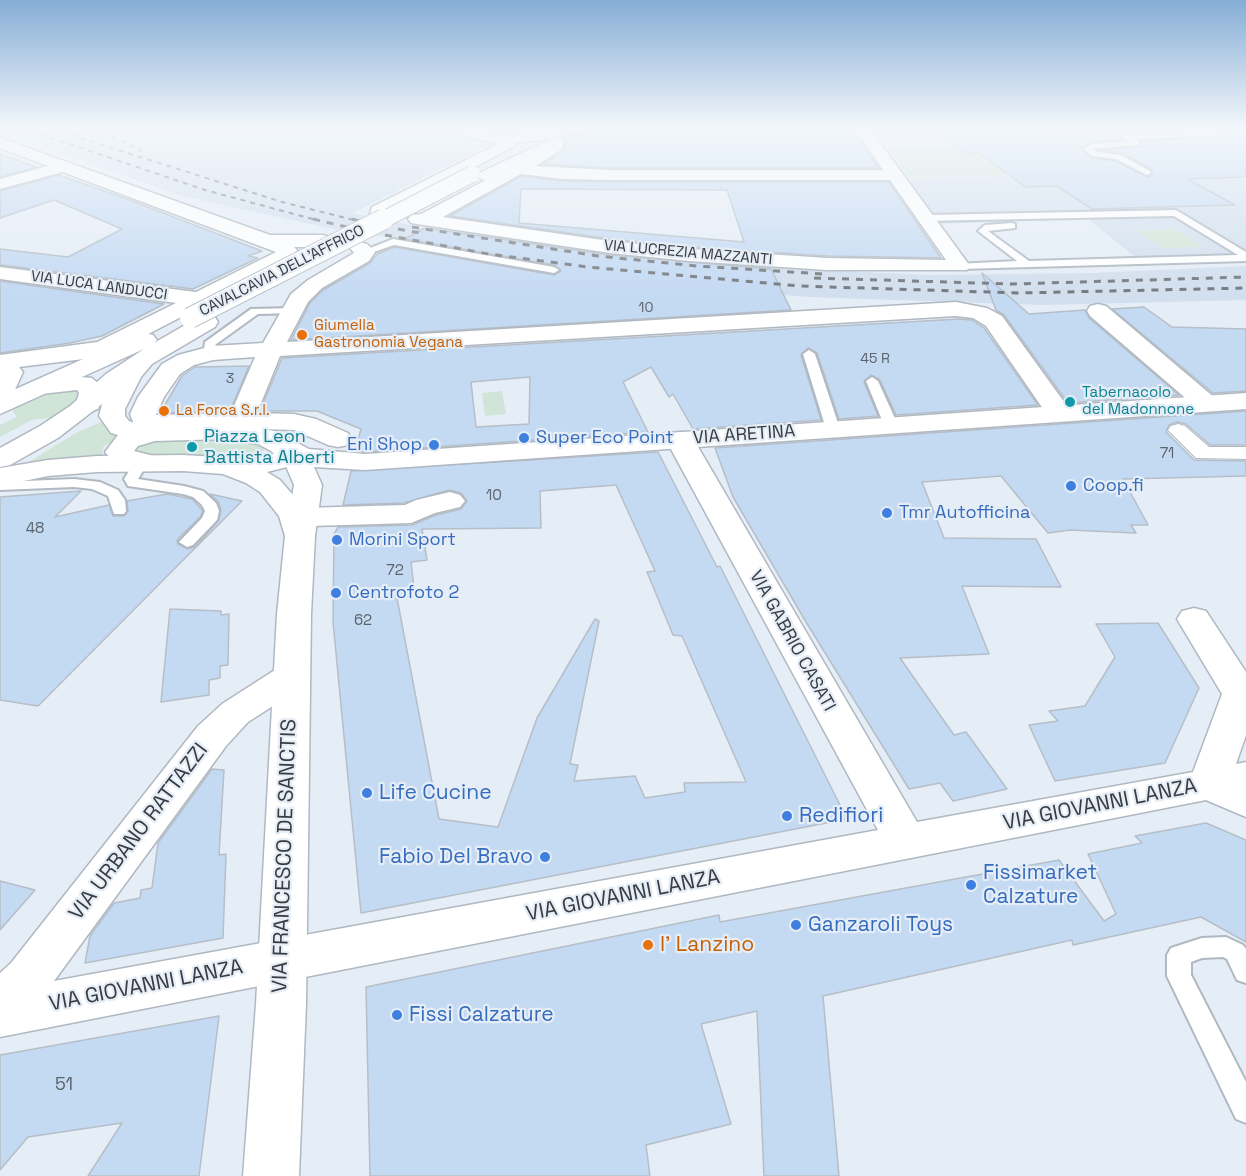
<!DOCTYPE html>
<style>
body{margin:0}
canvas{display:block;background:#e5edf7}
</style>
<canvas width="1246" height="1176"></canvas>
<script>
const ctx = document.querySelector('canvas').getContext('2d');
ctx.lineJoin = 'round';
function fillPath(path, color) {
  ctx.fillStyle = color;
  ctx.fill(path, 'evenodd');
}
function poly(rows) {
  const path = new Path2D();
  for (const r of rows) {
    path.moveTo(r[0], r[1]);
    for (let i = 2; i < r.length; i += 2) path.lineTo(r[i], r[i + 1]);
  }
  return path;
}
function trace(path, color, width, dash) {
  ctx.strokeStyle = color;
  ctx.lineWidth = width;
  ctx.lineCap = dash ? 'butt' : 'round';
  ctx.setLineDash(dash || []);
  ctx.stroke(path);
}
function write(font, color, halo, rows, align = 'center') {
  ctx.font = font + ' "Space Grotesk",sans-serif';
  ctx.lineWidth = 4.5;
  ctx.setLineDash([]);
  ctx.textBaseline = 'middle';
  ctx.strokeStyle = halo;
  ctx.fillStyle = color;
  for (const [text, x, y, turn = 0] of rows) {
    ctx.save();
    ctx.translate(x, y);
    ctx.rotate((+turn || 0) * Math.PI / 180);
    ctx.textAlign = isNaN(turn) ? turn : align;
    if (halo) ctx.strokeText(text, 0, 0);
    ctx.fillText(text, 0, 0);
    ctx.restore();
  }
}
fillPath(poly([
 [0,128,440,128,495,141,353,213,420,227,533,245,658,262,927,275,1092,273,1246,266,1246,300,1043,305,809,297,721,290,329,228,182,196,0,131],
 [1222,169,1241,179,1246,179,1246,250,1228,250,1229,255,1136,258,1087,218,940,224,908,179,1066,174,1078,178,1157,175,1150,171]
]), '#d2dfee');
fillPath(poly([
 [1060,145,1065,174,909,178,889,149],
 [1176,229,1203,247,1161,248,1137,230],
 [73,389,85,395,57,417,32,420,0,437,0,425,17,417,13,412,13,407,27,396],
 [502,391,506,414,485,416,482,393],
 [103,421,122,435,103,447,102,454,105,458,17,469,76,433],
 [150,438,253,439,264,447,264,450,253,459,148,455,135,451,133,447]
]), '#d0e5d7');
const building = poly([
 [588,128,850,128,879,168,610,168,543,164,563,151,566,142,563,138,584,133,588,128],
 [927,128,1039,128,1046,133,1235,128,1126,133,1120,136,1121,139,1092,142,1081,150,1092,158,1115,161,1148,177,1153,174,1151,169,1122,153,1102,150,1139,147,1141,141,1246,136,1246,177,1187,179,1235,205,1092,209,1057,186,1026,187,978,153,965,154,927,128],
 [0,154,36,167,0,177,0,154],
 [59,175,127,199,262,251,248,256,258,258,193,289,0,265,0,249,68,257,122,229,54,200,0,218,0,191,59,175],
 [521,176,562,181,610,182,889,182,941,258,827,256,690,247,610,239,450,216,521,176],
 [521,189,727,190,744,242,519,223,521,189],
 [425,228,610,255,771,269,791,310,291,340,310,303,323,290,370,263,376,255,394,247,554,275,561,271,554,265,405,239,425,228],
 [982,273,1029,314,1085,310,1089,318,1179,395,1068,403,1004,315,996,310,982,273],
 [0,281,164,304,102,336,70,343,0,353,0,281],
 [1144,307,1172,327,1246,329,1246,391,1213,393,1112,309,1144,307],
 [959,319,972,320,984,328,1038,405,896,415,880,380,871,375,864,382,878,416,839,419,817,353,808,348,801,355,821,420,693,429,673,394,669,397,651,367,623,382,648,432,365,452,355,451,361,429,317,411,260,411,282,358,959,319],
 [530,377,529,424,476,427,471,382,530,377],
 [249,366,230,411,160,413,182,376,195,367,249,366],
 [1246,411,1246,445,1210,445,1186,424,1177,422,1169,425,1166,432,1194,460,1246,461,1246,476,1123,479,1148,525,1131,525,1136,533,1070,530,1048,533,1001,476,922,482,944,538,1036,539,1061,587,962,586,989,654,900,658,954,735,966,732,1007,789,953,801,940,783,909,789,806,622,733,497,715,448,1246,411],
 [658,452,717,567,720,566,847,819,361,913,333,622,334,534,338,527,412,525,436,515,461,509,467,501,461,493,449,490,404,503,343,505,351,471,658,452],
 [616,485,655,571,647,572,673,635,682,636,746,782,684,783,685,792,645,798,635,776,574,781,578,765,570,764,599,621,595,619,537,718,498,827,439,819,397,598,415,596,411,562,427,560,422,529,541,528,540,491,616,485],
 [81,491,55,517,109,505,113,516,124,516,128,511,127,501,167,494,192,499,203,511,200,517,177,540,178,544,188,549,195,547,219,520,221,510,218,501,210,494,242,501,38,706,0,700,0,497,81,491],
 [170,609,221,611,221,615,229,614,228,665,220,666,220,678,209,680,209,695,161,702,170,609],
 [1158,623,1199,688,1165,763,1055,781,1029,725,1058,721,1049,711,1085,706,1115,657,1096,624,1158,623],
 [212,769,224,770,219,855,226,854,223,938,85,963,90,936,114,903,140,898,141,890,152,888,158,843,212,769],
 [1206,823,1246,840,1246,942,1201,917,1073,945,1072,940,823,996,839,1176,764,1176,757,1011,701,1024,731,1124,646,1145,650,1176,370,1176,366,987,719,915,720,922,1059,860,1104,921,1116,914,1088,854,1142,843,1135,836,1206,823],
 [0,881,35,890,0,930,0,881],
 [219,1016,199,1176,88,1176,122,1123,28,1137,0,1170,0,1055,219,1016]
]);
fillPath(building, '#c4daf3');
trace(building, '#b6bec7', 1.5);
const service = poly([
 [1246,130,1246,134,1134,139,1139,141,1139,145,1092,149,1097,152,1121,155,1150,171,1151,173,1147,175,1116,159,1092,156,1083,149,1092,144,1128,141,1122,137,1126,135,1246,130],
 [1176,210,1246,252,1246,261,960,269,956,268,956,264,1017,261,978,231,985,225,1012,223,1015,224,1015,228,988,231,1029,261,1238,255,1174,216,926,221,921,218,926,215,1176,210],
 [393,239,554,267,559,270,554,273,394,245,365,255,360,252,393,239],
 [293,308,298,311,297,313,258,314,215,345,226,350,226,354,218,354,204,349,205,342,251,309,293,308],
 [809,350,815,354,840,429,838,432,833,433,826,429,803,354,809,350],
 [872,377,878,381,898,425,896,428,886,428,884,425,866,381,872,377],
 [141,459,148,463,138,479,184,486,203,491,216,503,219,511,217,520,193,545,187,547,179,542,202,518,205,511,202,505,193,497,183,494,128,486,124,479,136,460,141,459],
 [74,479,100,482,118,490,125,500,126,511,124,514,114,514,108,496,92,489,74,487,0,490,0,482,74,479],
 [1226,937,1243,945,1246,949,1246,983,1237,980,1227,959,1223,957,1202,958,1191,962,1191,975,1246,1082,1246,1123,1236,1119,1167,976,1167,955,1171,948,1202,938,1226,937]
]);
const pedestrian = poly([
 [1178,424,1185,426,1209,447,1246,447,1246,459,1196,458,1168,430,1171,426,1178,424]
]);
const minor = poly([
 [854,128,869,128,967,262,970,266,967,270,827,270,690,261,610,253,417,224,411,223,408,219,411,215,421,214,543,150,549,144,552,138,557,137,564,141,562,149,536,166,610,170,883,170,854,128],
 [521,174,562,179,610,180,890,180,946,260,827,258,690,249,610,241,443,217,521,174],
 [0,138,270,235,323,235,330,237,333,241,330,245,323,247,294,247,297,250,289,261,131,343,134,346,130,351,100,357,19,367,23,372,13,394,9,399,0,402,0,355,97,342,176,303,0,279,0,267,196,292,276,252,63,172,0,189,0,179,48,166,0,148,0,138],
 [508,139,513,141,516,144,513,147,388,213,385,217,373,217,370,213,372,207,508,139],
 [360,242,367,244,375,252,369,261,322,288,308,302,287,342,956,302,987,308,1002,316,1072,413,1068,419,1059,421,1050,419,986,326,973,318,956,316,280,356,257,413,294,414,316,419,348,433,351,439,348,445,338,447,328,445,294,430,261,429,264,433,260,439,251,441,242,439,230,428,156,431,135,427,130,414,138,397,162,364,178,355,212,346,263,343,291,294,308,280,354,253,350,248,353,244,360,242],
 [255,357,231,413,156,415,164,397,180,374,194,365,213,360,255,357],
 [1098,304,1106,306,1215,398,1219,403,1215,408,1206,411,1197,408,1090,316,1087,311,1090,306,1098,304],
 [69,376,92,378,101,386,105,391,98,409,89,412,80,409,76,404,79,393,77,390,41,394,32,392,29,387,32,382,69,376],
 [680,432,690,434,694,440,917,822,1193,772,1222,694,1177,619,1182,611,1194,608,1206,611,1246,672,1246,735,1236,764,1246,762,1246,817,1206,800,0,1037,0,973,11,963,198,726,222,704,278,668,291,665,304,668,309,677,304,686,248,722,226,746,54,981,878,830,666,440,670,434,680,432],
 [293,449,303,451,307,457,303,463,267,472,280,480,304,508,405,505,416,500,450,492,460,495,465,501,460,507,435,513,411,523,312,526,315,536,311,543,300,545,289,543,285,536,279,516,260,492,246,483,223,474,183,471,97,472,48,476,0,486,0,468,48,460,97,456,183,455,252,459,293,449]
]);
const tertiary = poly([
 [446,128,471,128,501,136,557,128,586,128,584,131,541,140,501,144,448,131,446,128],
 [551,139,556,141,559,144,556,147,491,179,485,181,477,176,479,173,551,139],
 [207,315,215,317,218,322,215,327,152,364,141,377,125,409,125,416,129,421,140,425,226,423,275,431,309,449,365,454,1246,393,1246,409,365,470,314,467,322,485,315,536,311,614,306,1004,299,1176,243,1176,256,1004,277,614,285,536,294,485,285,464,271,451,258,444,226,439,155,441,138,446,134,451,158,457,162,463,158,469,148,471,116,465,105,452,118,435,111,433,99,416,102,404,58,438,10,465,0,467,0,448,40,426,70,406,106,374,144,349,0,414,0,396,137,335,145,333,153,335,157,340,154,343,199,317,207,315]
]);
trace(service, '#b0b8c1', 4);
trace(pedestrian, '#b0b8c1', 2);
trace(minor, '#b0b8c1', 3);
trace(tertiary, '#b0b8c1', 3);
fillPath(service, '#fff');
fillPath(pedestrian, '#fff');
fillPath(minor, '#fff');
fillPath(tertiary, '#fff');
trace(poly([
 [22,128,205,190,320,221],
 [94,128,142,151],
 [52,129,282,202,358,221]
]), '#767b81', 2, [5, 5]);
trace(poly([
 [313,219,351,228],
 [352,219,363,222],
 [412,227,598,256,697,266,823,274],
 [398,229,421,233],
 [385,235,489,254,588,267,799,286,1019,293,1246,288],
 [814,278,1012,284,1246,277]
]), '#767b81', 3, [7, 7]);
const tertiaryBridgeFar1 = poly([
 [381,221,472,174]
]);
const tertiaryBridge = poly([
 [190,318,384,219]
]);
trace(tertiaryBridgeFar1, '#b0b8c1', 18, []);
trace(tertiaryBridge, '#b0b8c1', 22, []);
trace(tertiaryBridgeFar1, '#fff', 16);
trace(tertiaryBridge, '#fff', 20);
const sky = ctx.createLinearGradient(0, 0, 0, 293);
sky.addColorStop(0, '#86add6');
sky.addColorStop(0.44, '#f3f7fb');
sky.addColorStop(1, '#f3f7fb00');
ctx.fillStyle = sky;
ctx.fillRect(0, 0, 1246, 293);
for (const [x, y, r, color] of [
 [302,335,6,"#e8710a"],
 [1070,402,6,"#0f9aa8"],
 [164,411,6,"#e8710a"],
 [524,438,6,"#3f7fe0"],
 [434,445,6,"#3f7fe0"],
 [192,447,6,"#0f9aa8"],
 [1071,486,6,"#3f7fe0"],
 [887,513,6,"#3f7fe0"],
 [337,540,6,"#3f7fe0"],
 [336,593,6,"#3f7fe0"],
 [367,793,6,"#3f7fe0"],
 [787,816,6,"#3f7fe0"],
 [545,857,6,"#3f7fe0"],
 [971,885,6,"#3f7fe0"],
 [796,925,6,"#3f7fe0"],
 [648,945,6,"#e8710a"],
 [397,1015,6,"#3f7fe0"]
]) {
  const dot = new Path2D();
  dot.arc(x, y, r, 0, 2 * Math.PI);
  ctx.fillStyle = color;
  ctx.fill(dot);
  trace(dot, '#e5edf7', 2);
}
write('14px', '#5b636c', null, [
 ["10",646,308],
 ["45 R",875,359],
 ["3",230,379]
]);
write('15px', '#383b3f', '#e5edf7', [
 ["VIA LUCREZIA MAZZANTI",688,253,5],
 ["CAVALCAVIA DELL'AFFRICO",282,271,-27],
 ["VIA LUCA LANDUCCI",99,286,8]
]);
write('15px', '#c56008', '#e5edf7', [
 ["Giumella",314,326],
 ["Gastronomia Vegana",314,343],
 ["La Forca S.r.l.",176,411]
], 'left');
write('15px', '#0d838f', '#e5edf7', [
 ["Tabernacolo",1082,393],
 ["del Madonnone",1082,410]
], 'left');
write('15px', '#5b636c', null, [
 ["71",1167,454],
 ["10",494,496],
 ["48",35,529],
 ["72",395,571],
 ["62",363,621]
]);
write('18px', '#383b3f', '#e5edf7', [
 ["VIA ARETINA",744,435,-4],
 ["VIA GABRIO CASATI",792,641,61]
]);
write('18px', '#0d838f', '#e5edf7', [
 ["Piazza Leon",204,437],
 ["Battista Alberti",204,458]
], 'left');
write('18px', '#366cbe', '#e5edf7', [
 ["Super Eco Point",536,438],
 ["Eni Shop",422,445,"right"],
 ["Coop.fi",1083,486],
 ["Tmr Autofficina",899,513],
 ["Morini Sport",349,540],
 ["Centrofoto 2",348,593]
], 'left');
write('18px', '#5b636c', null, [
 ["51",64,1085]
]);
write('21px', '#366cbe', '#e5edf7', [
 ["Life Cucine",379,793],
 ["Redifiori",799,816],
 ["Fabio Del Bravo",533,857,"right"],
 ["Fissimarket",983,873],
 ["Calzature",983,897],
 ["Ganzaroli Toys",808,925],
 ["Fissi Calzature",409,1015]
], 'left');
write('21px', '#383b3f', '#e5edf7', [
 ["VIA GIOVANNI LANZA",1100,805,-11],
 ["VIA URBANO RATTAZZI",139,832,-53],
 ["VIA FRANCESCO DE SANCTIS",285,856,-88],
 ["VIA GIOVANNI LANZA",623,896,-11],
 ["VIA GIOVANNI LANZA",146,986,-11]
]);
write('21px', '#c56008', '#e5edf7', [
 ["I' Lanzino",660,945]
], 'left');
</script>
